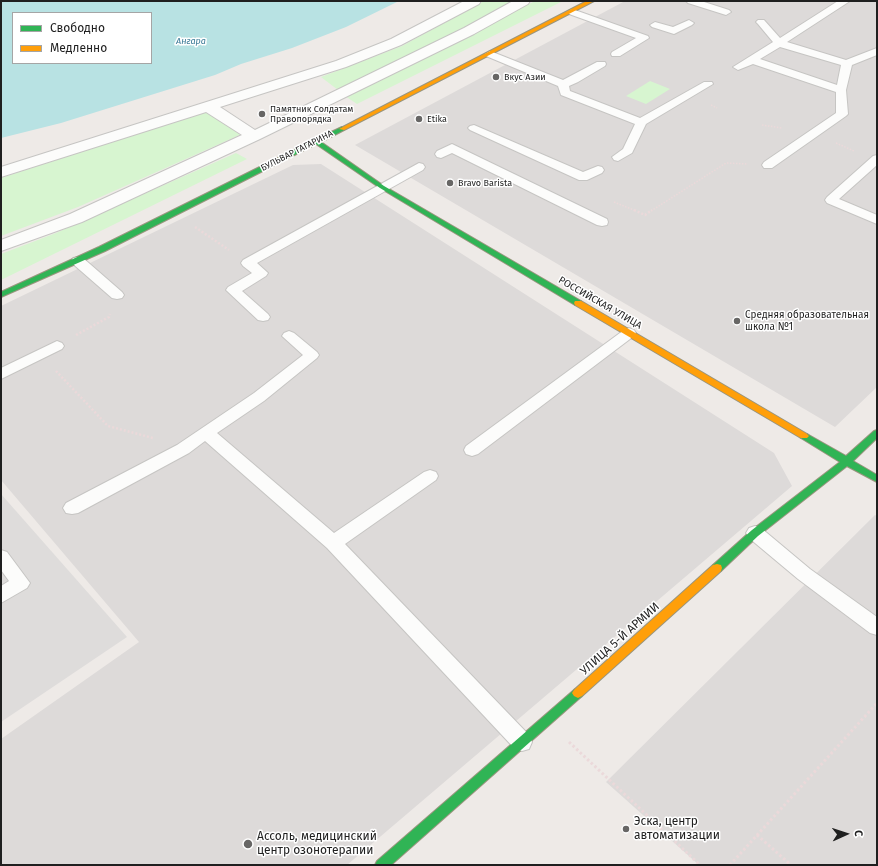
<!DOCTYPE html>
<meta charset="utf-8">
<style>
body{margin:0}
#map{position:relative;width:878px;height:866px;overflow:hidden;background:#eeeae7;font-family:"Fira Sans",sans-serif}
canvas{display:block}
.frame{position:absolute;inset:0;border:2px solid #1f1f1f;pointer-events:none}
.legend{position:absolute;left:12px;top:12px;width:140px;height:52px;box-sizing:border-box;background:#fff;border:1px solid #a5a5a5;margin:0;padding:5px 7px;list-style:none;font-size:12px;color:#1f1f1f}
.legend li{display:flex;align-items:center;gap:8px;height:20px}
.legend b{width:20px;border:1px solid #a5a5a5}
.north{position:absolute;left:826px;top:814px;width:40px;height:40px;-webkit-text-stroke:3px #fff;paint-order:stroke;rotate:87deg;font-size:11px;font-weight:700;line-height:16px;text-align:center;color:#1f1f1f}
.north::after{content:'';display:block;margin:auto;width:14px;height:18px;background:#1f1f1f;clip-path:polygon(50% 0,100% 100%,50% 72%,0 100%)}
</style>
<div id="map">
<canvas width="878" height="866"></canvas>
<div class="frame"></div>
<ul class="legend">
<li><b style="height:5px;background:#30b455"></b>Свободно</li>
<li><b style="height:5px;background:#ff9f0a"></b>Медленно</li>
</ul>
<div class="north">С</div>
</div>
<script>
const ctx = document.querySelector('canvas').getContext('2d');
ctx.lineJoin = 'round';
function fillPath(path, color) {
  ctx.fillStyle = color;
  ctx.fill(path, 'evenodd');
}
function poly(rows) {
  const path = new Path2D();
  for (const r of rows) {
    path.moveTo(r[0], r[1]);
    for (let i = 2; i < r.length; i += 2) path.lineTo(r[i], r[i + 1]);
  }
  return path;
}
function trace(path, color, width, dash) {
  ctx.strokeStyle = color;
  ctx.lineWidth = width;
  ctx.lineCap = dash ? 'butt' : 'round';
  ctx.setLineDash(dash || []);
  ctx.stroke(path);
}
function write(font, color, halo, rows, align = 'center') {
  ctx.font = font + ' "Fira Sans",sans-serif';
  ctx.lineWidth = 3;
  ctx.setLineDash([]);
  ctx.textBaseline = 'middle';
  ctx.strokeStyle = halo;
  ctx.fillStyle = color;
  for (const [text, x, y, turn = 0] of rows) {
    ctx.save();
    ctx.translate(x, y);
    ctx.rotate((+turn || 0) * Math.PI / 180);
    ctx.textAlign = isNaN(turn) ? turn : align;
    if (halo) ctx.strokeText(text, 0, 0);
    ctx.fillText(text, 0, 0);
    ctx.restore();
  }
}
fillPath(poly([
 [625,1,877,1,877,387,835,427,355,145],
 [321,164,774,453,792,486,347,865,1,865,1,739,139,642,1,480,1,306,293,165],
 [875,515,877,516,877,865,699,865,606,782]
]), '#dddad9');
fillPath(poly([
 [484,1,517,1,418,53,338,90,321,77,402,46],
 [535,1,563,1,357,104,345,96],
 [650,81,670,89,646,104,626,96],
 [206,111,242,134,78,207,1,236,1,178],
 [236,153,247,159,1,280,1,254,56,233]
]), '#d7f5d0');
fillPath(poly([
 [1,494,127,637,1,722]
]), '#dedcdb');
fillPath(poly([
 [1,1,399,1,346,27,292,48,241,64,215,75,61,123,1,138],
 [13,13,151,13,151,63,13,63]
]), '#b8e2e3');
const lane = poly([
 [686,1,701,1,729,10,731,12,726,15,688,3,686,1],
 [838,1,850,1,787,42,846,60,877,48,877,55,852,65,846,90,848,114,846,116,772,168,764,168,762,165,764,162,836,113,836,92,753,64,738,70,733,67,773,42,758,24,756,22,758,20,764,20,780,38,838,1],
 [780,47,841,65,837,85,760,59,780,47],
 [572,9,648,36,649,38,620,56,612,56,611,54,612,52,636,38,569,14,567,12,572,9],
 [689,20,694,23,692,25,674,34,652,27,650,25,655,22,673,27,689,20],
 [490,51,563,80,597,62,605,62,606,64,605,66,578,82,569,86,570,91,640,118,704,82,712,82,713,84,646,124,632,153,618,161,614,160,612,157,623,149,635,124,561,95,558,86,486,56,485,54,490,51],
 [474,125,583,172,598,166,602,167,604,170,602,173,587,180,579,180,470,130,468,128,470,126,474,125],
 [452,144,607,219,608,222,607,225,602,226,597,225,452,153,441,158,437,157,435,154,437,151,452,144],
 [877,155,877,165,839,199,877,215,877,224,827,203,825,200,827,197,873,156,877,155],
 [419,163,423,164,425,167,423,170,257,263,268,273,266,276,242,291,268,314,270,317,268,320,263,321,258,320,226,290,228,287,252,273,243,266,241,263,243,260,419,163],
 [78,257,83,258,122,292,124,295,122,298,117,299,112,298,73,264,71,261,73,258,78,257],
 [629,328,634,330,636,333,634,336,478,454,472,456,466,454,464,450,466,446,624,330,629,328],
 [289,331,294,333,317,352,319,355,317,358,264,401,217,433,334,533,424,472,430,470,436,472,438,476,436,480,345,544,529,735,532,742,529,749,522,751,515,749,327,548,205,441,189,453,78,513,72,514,66,513,63,508,66,503,177,445,254,393,303,355,282,336,284,333,289,331],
 [57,341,62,343,64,346,62,349,1,379,1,368,57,341],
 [755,526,761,528,810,569,877,617,877,635,870,633,798,579,749,538,746,533,749,528,755,526],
 [1,550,7,552,30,583,27,588,1,603,1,586,9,581,1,570,1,550]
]);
const street = poly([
 [464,1,481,1,479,4,401,45,346,67,220,107,255,130,464,28,513,1,530,1,528,4,474,34,260,139,82,222,1,251,1,240,70,214,242,135,206,112,1,177,1,167,336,61,391,39,464,1]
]);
const fast = poly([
 [342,127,344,128,344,130,321,142,384,186,581,301,582,303,581,305,575,305,380,188,316,144,105,251,1,297,1,292,99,247,314,140,342,127],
 [877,430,877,438,853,461,877,475,877,482,847,466,758,536,721,571,717,572,713,571,712,568,713,565,752,530,840,462,801,438,799,436,801,434,807,434,846,456,874,431,877,430],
 [578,688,582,690,584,693,582,696,391,865,375,865,377,861,574,690,578,688]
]);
const slow = poly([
 [587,1,594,1,344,130,339,129,587,1],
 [575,301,581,301,807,434,809,436,807,438,801,438,575,305,574,303,575,301],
 [717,564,721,565,722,568,721,571,582,696,578,698,574,696,572,693,574,690,713,565,717,564]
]);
trace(lane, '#c6c5c3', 2);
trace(street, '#c6c5c3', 2);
trace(fast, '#99957e', 2);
trace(slow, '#99957e', 2);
trace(poly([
 [711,105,717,108],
 [762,125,782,128],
 [836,143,854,151],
 [614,202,636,211],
 [651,211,726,163,748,164]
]), '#ebd9da', 1.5, [1.5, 1.5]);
trace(poly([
 [634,210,645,215,652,210],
 [195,227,229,250],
 [76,335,109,317,110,314],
 [56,371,108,426,153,438]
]), '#ebd9da', 2.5, [2, 2]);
trace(poly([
 [569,742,700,865],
 [757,835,791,865],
 [730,865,877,703]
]), '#ebd9da', 3, [2.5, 2.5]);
fillPath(lane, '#fcfcfb');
fillPath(street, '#fcfcfb');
fillPath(fast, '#30b455');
fillPath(slow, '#ff9f0a');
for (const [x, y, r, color] of [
 [496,77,4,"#676665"],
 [262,114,4,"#676665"],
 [419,119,4,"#676665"],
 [450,183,4,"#676665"],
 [737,321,4,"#676665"],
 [626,829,4,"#676665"],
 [248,844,5,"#676665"]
]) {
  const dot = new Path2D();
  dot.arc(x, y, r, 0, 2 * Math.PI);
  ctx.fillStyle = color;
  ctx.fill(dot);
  trace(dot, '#fff', 1.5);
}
write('italic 9px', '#397996', '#fff', [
 ["Ангара",191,41]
]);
write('9px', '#1f1f1f', '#fff', [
 ["Вкус Азии",504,77],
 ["Памятник Солдатам",270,109],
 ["Правопорядка",270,119],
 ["Etika",427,119],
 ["Bravo Barista",458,183]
], 'left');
write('9px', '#1f1f1f', '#fff', [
 ["БУЛЬВАР ГАГАРИНА",297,151,-27]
]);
write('10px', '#1f1f1f', '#fff', [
 ["РОССИЙСКАЯ УЛИЦА",600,303,30]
]);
write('10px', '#1f1f1f', '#fff', [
 ["Средняя образовательная",745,315],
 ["школа №1",745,327]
], 'left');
write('12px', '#1f1f1f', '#fff', [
 ["УЛИЦА 5-Й АРМИИ",620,639,-42]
]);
write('12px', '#1f1f1f', '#fff', [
 ["Эска, центр",634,822],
 ["автоматизации",634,836],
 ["Ассоль, медицинский",257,837],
 ["центр озонотерапии",257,851]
], 'left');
</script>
